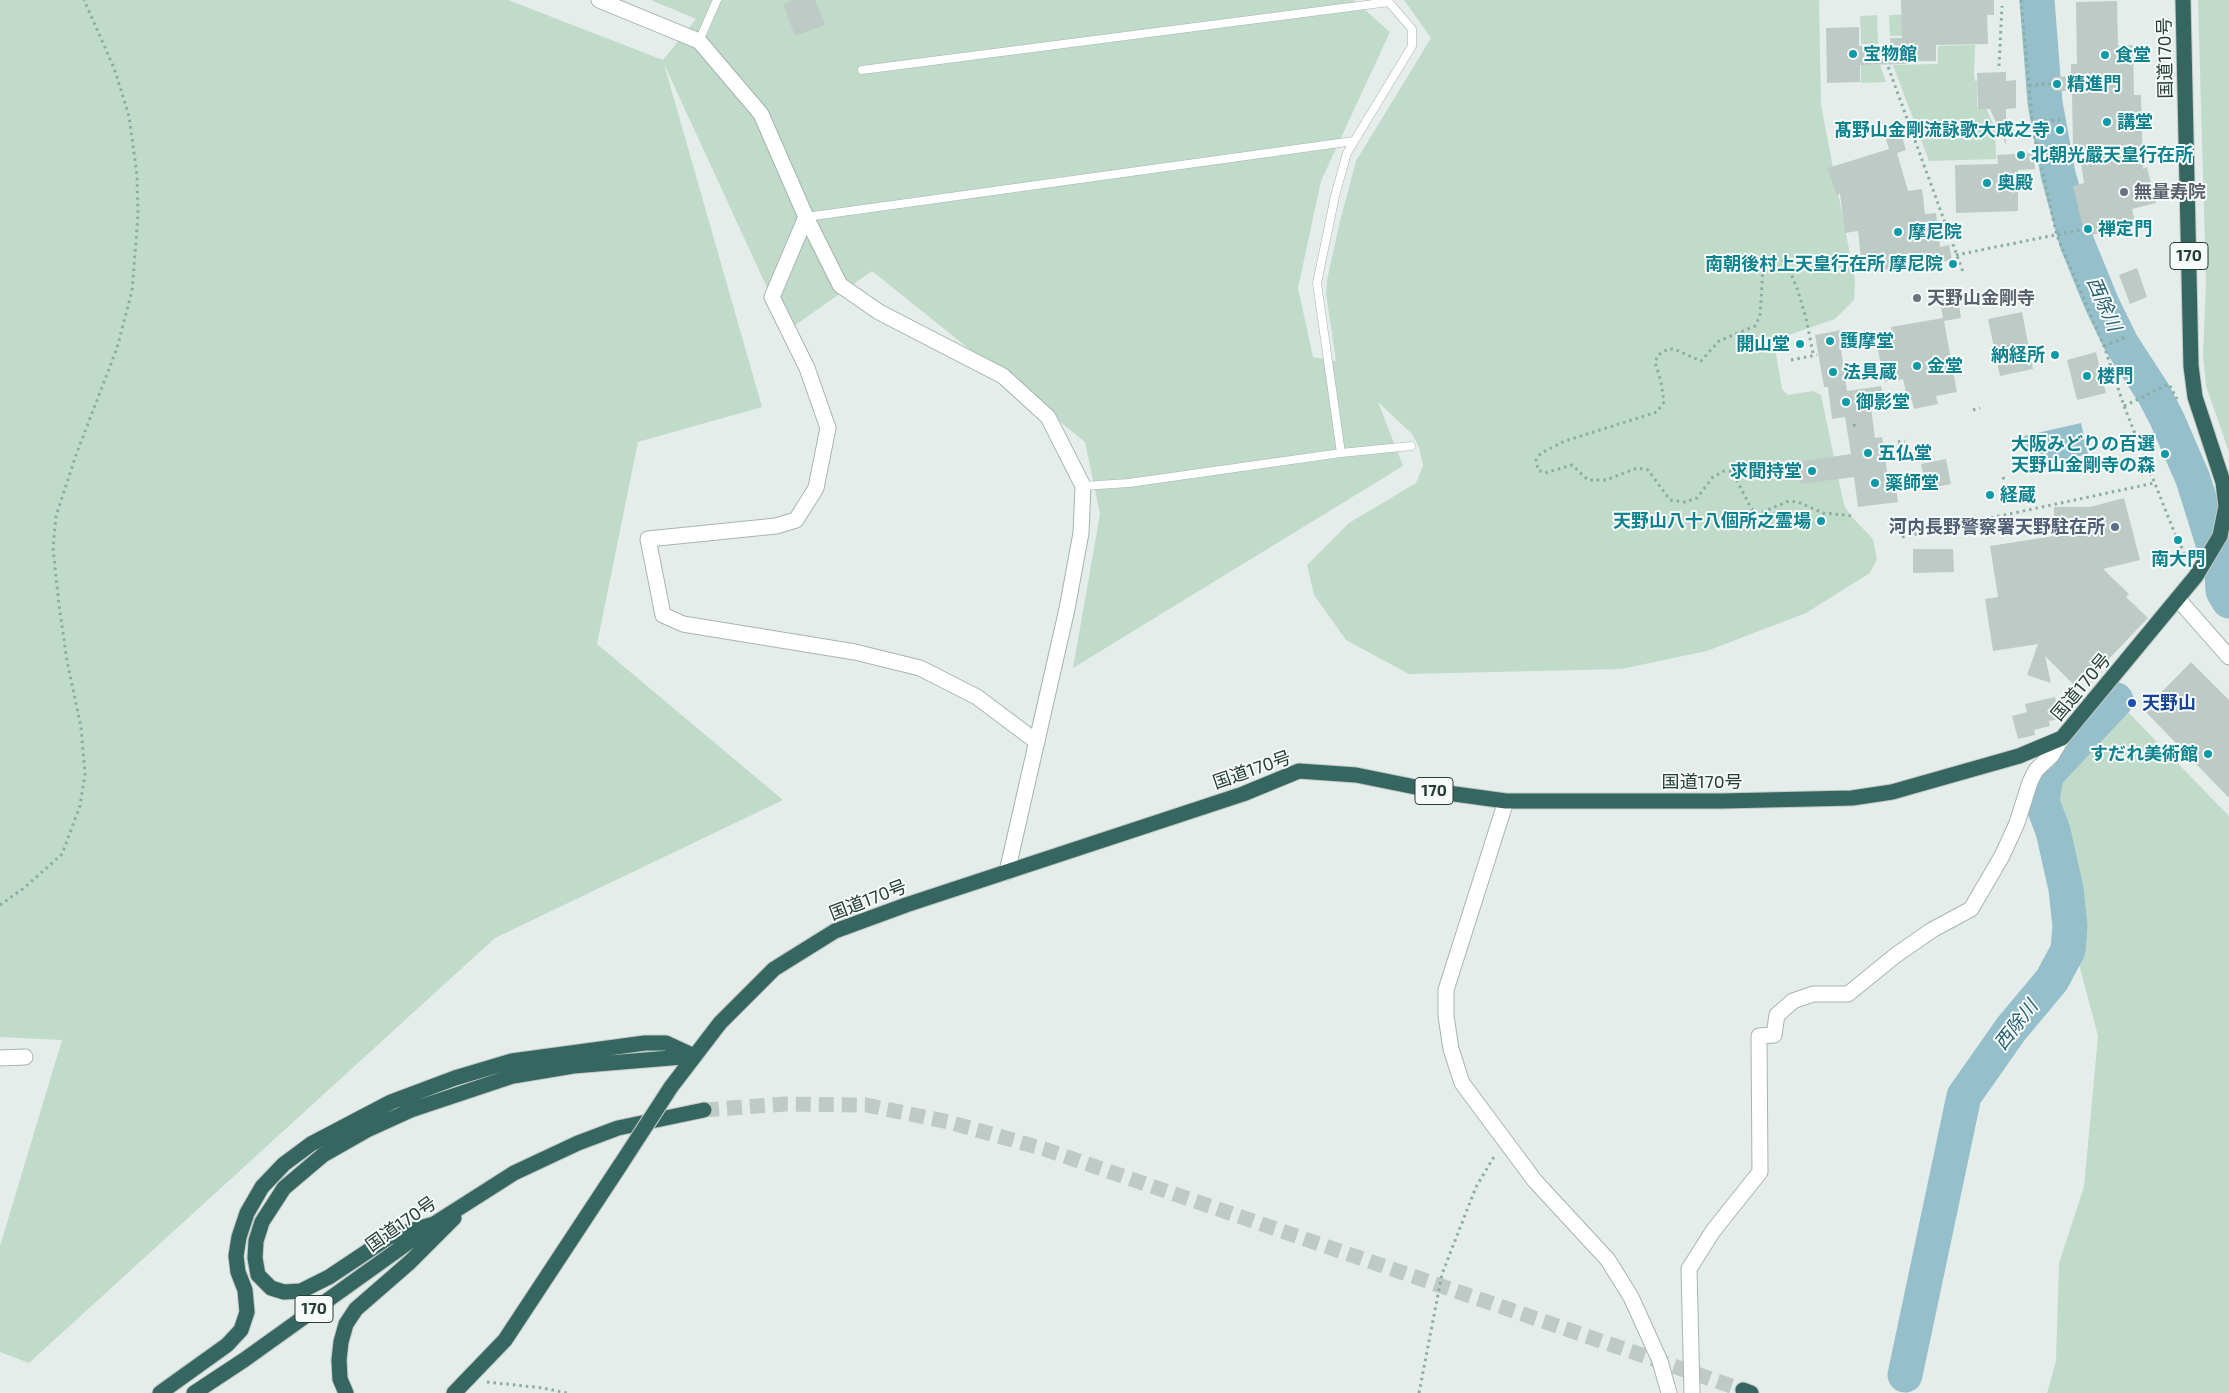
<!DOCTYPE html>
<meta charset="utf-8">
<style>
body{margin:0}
canvas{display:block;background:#e5edea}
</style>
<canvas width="2229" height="1393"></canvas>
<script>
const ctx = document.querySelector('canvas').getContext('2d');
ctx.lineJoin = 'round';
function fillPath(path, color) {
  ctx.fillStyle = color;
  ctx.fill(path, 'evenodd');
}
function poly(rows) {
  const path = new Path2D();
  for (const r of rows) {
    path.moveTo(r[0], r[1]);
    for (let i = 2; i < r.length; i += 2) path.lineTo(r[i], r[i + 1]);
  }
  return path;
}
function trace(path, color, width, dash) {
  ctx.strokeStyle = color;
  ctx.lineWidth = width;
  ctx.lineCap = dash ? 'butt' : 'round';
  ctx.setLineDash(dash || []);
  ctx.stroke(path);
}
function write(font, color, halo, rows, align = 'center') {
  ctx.font = font + ' "Exo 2","Noto Sans JP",sans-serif';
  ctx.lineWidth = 4;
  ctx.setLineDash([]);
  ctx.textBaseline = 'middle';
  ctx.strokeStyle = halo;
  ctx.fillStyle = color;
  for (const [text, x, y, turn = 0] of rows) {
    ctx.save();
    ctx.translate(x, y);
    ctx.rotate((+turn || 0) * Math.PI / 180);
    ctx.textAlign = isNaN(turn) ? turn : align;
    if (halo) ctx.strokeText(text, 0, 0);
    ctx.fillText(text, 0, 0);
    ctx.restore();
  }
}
fillPath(poly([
 [0,0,508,0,663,60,696,19,651,0,1354,0,1390,32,1321,181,1298,288,1313,357,1336,361,1326,294,1327,280,1340,221,1356,161,1431,38,1404,0,1819,0,1821,105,1855,280,1854,300,1835,319,1786,336,1776,354,1782,389,1788,395,1813,391,1821,395,1844,505,1850,515,1873,539,1877,559,1870,573,1806,613,1707,651,1621,669,1409,674,1346,640,1314,595,1307,565,1349,523,1416,483,1423,466,1419,447,1412,434,1378,402,1403,466,1073,668,1100,514,1085,442,872,271,787,331,664,64,762,407,638,442,597,644,783,800,495,938,29,1363,0,1352,0,1246,62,1040,0,1037],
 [2198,0,2229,0,2229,452,2206,386,2203,355,2206,281],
 [1933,14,1934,35,1890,36,1889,15],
 [1877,15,1878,44,1861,44,1860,16],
 [1975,45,1974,74,1975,81,1977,81,1977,108,1986,108,1995,127,1996,159,1929,161,1893,65,1938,64,1938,46],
 [1861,65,1880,65,1886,82,1861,83],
 [2229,555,2229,613,2215,591,2214,577],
 [2124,708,2229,816,2229,1393,2047,1393,2056,1361,2059,1263,2084,1187,2098,1036,2033,790,2051,760,2071,744,2101,711]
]), '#c1dbca');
fillPath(poly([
 [2081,423,2088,454,2032,467,2024,436]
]), '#94bfcb');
trace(poly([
 [2037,0,2045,103,2058,174,2077,243,2102,304,2121,343,2154,394,2167,419,2193,479,2222,572,2223,591,2229,601],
 [1905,1375,1964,1096,2011,1029,2052,980,2068,950,2070,926,2066,889,2053,831,2042,802,2046,775,2116,700]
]), '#94bfcb', 35);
fillPath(poly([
 [793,0,815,0,825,25,795,36,783,4],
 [1901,0,1994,0,1994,15,1987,15,1988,44,1936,45,1936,61,1908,61,1908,64,1860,65,1860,82,1827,83,1826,28,1859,27,1859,46,1891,46,1890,38,1902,38],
 [2117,1,2118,46,2133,45,2134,95,2141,95,2143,169,2147,167,2156,203,2132,209,2136,227,2085,236,2073,186,2084,183,2079,149,2073,149,2072,91,2054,91,2053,77,2071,76,2071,64,2077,64,2076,2],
 [2006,72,2006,81,2016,80,2016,108,2006,109,2006,145,1990,109,1978,109,1977,73],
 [1899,126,1906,150,1897,153,1908,191,1922,189,1925,214,1936,213,1940,247,1949,245,1952,260,1902,268,1868,271,1867,258,1861,258,1858,231,1845,233,1840,194,1836,195,1828,168,1889,149,1883,130],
 [2033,153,2035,169,2018,170,2018,211,1956,213,1955,165,1998,164,1997,155],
 [2137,268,2147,297,2130,304,2119,275],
 [1958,297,1961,318,1944,321,1957,392,1936,396,1938,404,1914,409,1912,400,1908,401,1903,379,1884,382,1876,339,1892,336,1891,327,1943,318,1940,300],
 [2022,312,2033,369,2000,376,1988,319],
 [1842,330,1845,348,1841,349,1847,391,1881,386,1884,406,1871,408,1875,438,1882,437,1887,472,1889,475,1894,475,1898,502,1858,507,1854,477,1800,484,1797,462,1851,454,1845,417,1832,419,1828,387,1824,387,1815,335],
 [2096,352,2106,393,2077,400,2067,360],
 [1946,459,1951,484,1926,489,1921,464],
 [2124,498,2140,560,2103,569,2129,594,2126,597,2148,618,2104,664,2099,659,2074,685,2045,656,2051,683,2027,675,2038,644,1993,651,1985,599,1998,597,1990,546,2054,536,2054,507,2090,507],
 [1913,549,1953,549,1954,572,1913,573],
 [2191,662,2229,700,2229,798,2144,710],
 [2055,697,2060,719,2049,721,2050,726,2034,730,2035,735,2018,739,2012,716,2027,712,2025,704]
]), '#becac6');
trace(poly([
 [704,1110,785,1104,866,1105,949,1122,1044,1149,1743,1390]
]), '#bfcac6', 15, [15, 8]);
const lane = poly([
 [699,41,717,0],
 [862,70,1389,2],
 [806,217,1354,141],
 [1341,453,1317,283,1335,196,1347,153,1412,46,1412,29,1387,0],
 [1083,486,1129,483,1341,453,1411,446]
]);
const street = poly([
 [806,217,772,297,807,368,828,428,816,488,796,520,776,526,648,539,663,615,683,624,855,652,920,668,977,697,1037,742],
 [1506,801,1446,990,1446,1016,1451,1049,1462,1083,1535,1181,1608,1260,1631,1297,1660,1361,1669,1393],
 [0,1058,25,1057],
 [1692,1393,1689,1269,1713,1231,1760,1172,1759,1036,1774,1035,1777,1015,1793,1001,1813,994,1848,994,1896,955,1932,930,1971,909,2002,856,2017,823,2030,782,2036,770,2051,756,2062,738]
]);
const secondary = poly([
 [599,0,699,41,761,114,806,217,840,285,879,312,1003,376,1048,417,1083,486,1081,533,1067,609,1007,872],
 [2178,599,2229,657]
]);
const highway = poly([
 [671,1087,720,1023,774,969,835,931,906,905,1243,794,1299,771,1356,775,1440,792,1506,801,1723,801,1852,798,1892,792,2019,756,2062,738,2196,576,2220,536,2226,506,2223,482,2195,397,2191,366,2183,0],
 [434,1224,389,1237,329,1277,301,1291,284,1292,271,1288,258,1275,255,1258,256,1241,262,1222,284,1188,323,1155,367,1130,411,1110,513,1076,573,1066,694,1056],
 [1743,1390,1751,1393],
 [160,1393,227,1345,241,1330,247,1312,245,1290,238,1272,236,1256,239,1237,247,1213,262,1187,284,1164,311,1144,391,1102,455,1078,512,1061,645,1043,666,1043,692,1055],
 [194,1393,244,1360,434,1224,514,1173,578,1143,618,1128,704,1110],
 [346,1393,340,1379,339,1360,341,1342,346,1324,356,1309,410,1262,454,1218],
 [454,1393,505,1340,621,1164]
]);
trace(lane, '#a8b5b1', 9);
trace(street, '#a8b5b1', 17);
trace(secondary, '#a2b4af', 17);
trace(highway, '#c2c9c7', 17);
trace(poly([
 [2021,0,2033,130,2057,236,2104,346,2124,406,2175,534],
 [1886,61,1963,272],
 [1999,66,2002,6],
 [2029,85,2051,84],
 [2032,122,2060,120],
 [1956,255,2080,230],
 [2104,346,2128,336],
 [1813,353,1806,318,1797,288,1786,262,1778,258,1769,260,1763,267,1760,316,1755,326,1719,341,1701,361,1674,349,1668,349,1658,355,1655,362,1661,382,1664,402,1657,412,1565,441,1541,453,1536,460,1538,470,1545,473,1572,465,1588,480,1606,480,1637,468,1648,470,1670,500,1685,502,1697,498,1713,477,1724,471,1732,471,1751,508,1758,514,1789,501,1798,502,1823,513,1854,516],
 [1791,360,1817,355],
 [2102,372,2112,370],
 [2124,406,2169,384,2177,399],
 [1973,410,1980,408],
 [1854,424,1856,430],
 [1898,442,1905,441],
 [2003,477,2004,480],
 [1901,485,1907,484],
 [1902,537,2154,483],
 [2181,546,2186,558],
 [0,905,24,888,62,854,80,806,85,774,81,727,67,661,59,605,53,548,56,516,76,455,117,348,132,291,138,216,137,175,129,116,114,68,84,0],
 [487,1382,543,1388,567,1393],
 [1419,1393,1442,1274,1476,1187,1495,1155]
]), '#89ada4', 3, [2.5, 4]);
trace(lane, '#fff', 8);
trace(street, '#fff', 15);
trace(secondary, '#fff', 15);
trace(highway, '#35665f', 15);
const highwayBridge = poly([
 [621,1164,671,1087]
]);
trace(highwayBridge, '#c2c9c7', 17, []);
trace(highwayBridge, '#35665f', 15);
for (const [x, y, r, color] of [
 [1853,54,5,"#0f9aa8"],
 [2105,55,5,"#0f9aa8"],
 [2057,84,5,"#0f9aa8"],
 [2107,122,5,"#0f9aa8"],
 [2060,130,5,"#0f9aa8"],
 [2021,155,5,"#0f9aa8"],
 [1987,183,5,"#0f9aa8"],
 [2124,192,5,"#6b7280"],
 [2088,229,5,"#0f9aa8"],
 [1898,232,5,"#0f9aa8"],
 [1953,264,5,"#0f9aa8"],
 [1917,298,5,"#6b7280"],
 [1830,341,5,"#0f9aa8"],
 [1800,344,5,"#0f9aa8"],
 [2055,355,5,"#0f9aa8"],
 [1917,366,5,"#0f9aa8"],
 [1833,372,5,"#0f9aa8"],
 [2087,376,5,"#0f9aa8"],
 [1846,402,5,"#0f9aa8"],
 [1868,453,5,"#0f9aa8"],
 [2165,454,5,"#0f9aa8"],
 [1812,471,5,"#0f9aa8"],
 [1875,483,5,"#0f9aa8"],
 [1990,495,5,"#0f9aa8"],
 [1821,521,5,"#0f9aa8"],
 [2115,527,5,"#5c6f8a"],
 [2178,540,5,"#0f9aa8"],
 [2132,703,5,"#1a4fb4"],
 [2208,754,5,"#0f9aa8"]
]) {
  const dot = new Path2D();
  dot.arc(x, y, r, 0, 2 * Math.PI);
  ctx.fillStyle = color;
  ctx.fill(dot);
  trace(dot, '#f6faf8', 2);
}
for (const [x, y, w] of [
 [2189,256,38],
 [1434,791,38],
 [314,1309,38]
]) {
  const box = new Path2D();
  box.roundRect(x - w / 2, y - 13.5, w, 27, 4);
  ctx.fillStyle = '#f6faf8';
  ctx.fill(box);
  trace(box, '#263d38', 1);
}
write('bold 16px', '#263d38', null, [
 ["170",2189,256],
 ["170",1434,791],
 ["170",314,1309]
]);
write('bold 18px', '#0d838f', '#f6faf8', [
 ["宝物館",1863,54],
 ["食堂",2115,55],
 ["精進門",2067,84],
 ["講堂",2117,122],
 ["髙野山金剛流詠歌大成之寺",2050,130,"right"],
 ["北朝光嚴天皇行在所",2031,155],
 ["奥殿",1997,183],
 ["禅定門",2098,229],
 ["摩尼院",1908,232],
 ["南朝後村上天皇行在所 摩尼院",1943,264,"right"],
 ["護摩堂",1840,341],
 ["開山堂",1790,344,"right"],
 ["納経所",2045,355,"right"],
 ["金堂",1927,366],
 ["法具蔵",1843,372],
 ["楼門",2097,376],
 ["御影堂",1856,402],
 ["大阪みどりの百選",2155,444,"right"],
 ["天野山金剛寺の森",2155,465,"right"],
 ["五仏堂",1878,453],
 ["求聞持堂",1802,471,"right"],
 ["薬師堂",1885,483],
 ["経蔵",2000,495],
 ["天野山八十八個所之霊場",1811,521,"right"],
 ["南大門",2178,559,"center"],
 ["すだれ美術館",2198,754,"right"]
], 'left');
write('18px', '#263d38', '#f6faf8', [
 ["国道170号",2165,58,-91],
 ["国道170号",2081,687,-50],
 ["国道170号",1252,770,-19],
 ["国道170号",1702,782],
 ["国道170号",868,900,-21],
 ["国道170号",401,1224,-35]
]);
write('bold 18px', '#5b616d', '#f6faf8', [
 ["無量寿院",2134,192],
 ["天野山金剛寺",1927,298]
], 'left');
write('bold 18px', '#4e5e75', '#f6faf8', [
 ["河内長野警察署天野駐在所",2105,527]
], 'right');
write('bold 18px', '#164399', '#f6faf8', [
 ["天野山",2142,703]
], 'left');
write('italic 19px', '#266173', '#f6faf8', [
 ["西除川",2104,304,66],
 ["西除川",2016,1025,-52]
]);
</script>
